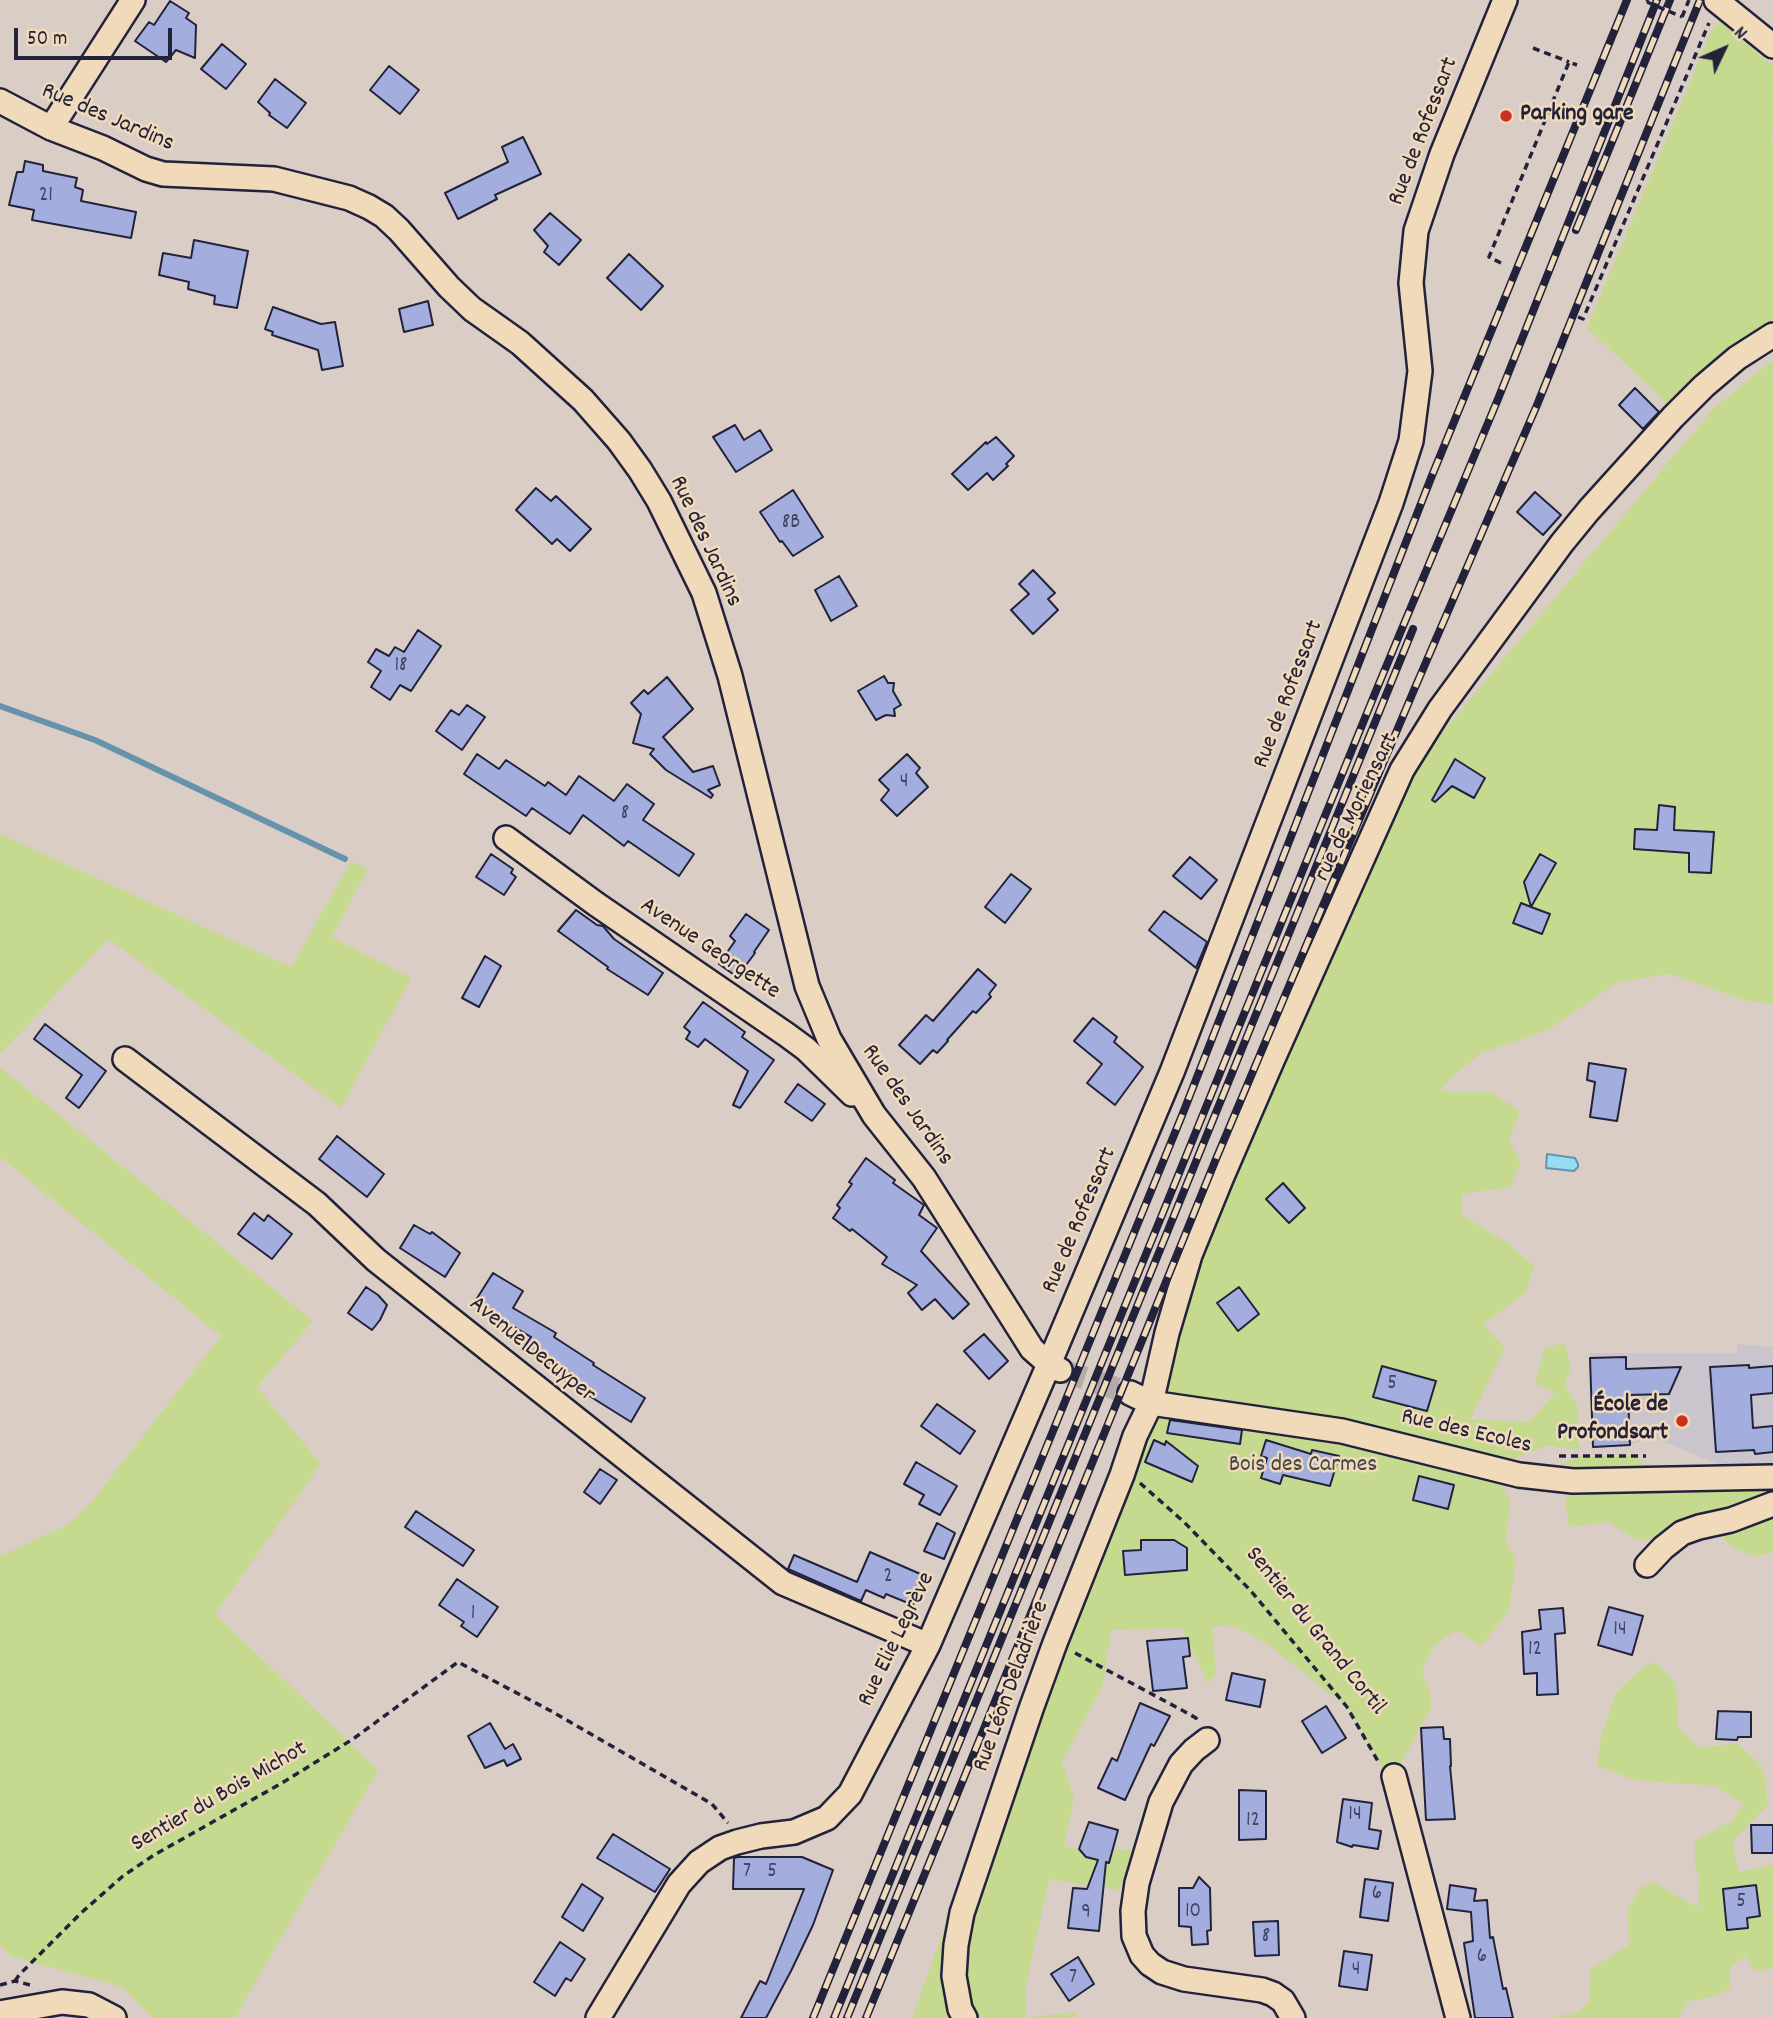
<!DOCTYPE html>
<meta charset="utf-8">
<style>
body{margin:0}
#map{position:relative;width:1773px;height:2018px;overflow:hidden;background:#dacdc5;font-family:Dekko,sans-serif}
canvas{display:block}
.north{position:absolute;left:1689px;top:14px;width:70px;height:70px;-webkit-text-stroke:5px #f1daba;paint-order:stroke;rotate:46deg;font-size:19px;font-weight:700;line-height:28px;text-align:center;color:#22223b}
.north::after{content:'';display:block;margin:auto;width:24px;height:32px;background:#22223b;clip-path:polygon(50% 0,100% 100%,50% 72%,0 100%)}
.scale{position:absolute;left:14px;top:28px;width:158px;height:32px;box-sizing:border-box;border:4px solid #22223b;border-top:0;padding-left:9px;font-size:21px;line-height:24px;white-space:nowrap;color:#22223b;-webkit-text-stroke:5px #f1daba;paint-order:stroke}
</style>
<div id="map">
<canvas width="1773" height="2018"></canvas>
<div class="north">N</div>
<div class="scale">50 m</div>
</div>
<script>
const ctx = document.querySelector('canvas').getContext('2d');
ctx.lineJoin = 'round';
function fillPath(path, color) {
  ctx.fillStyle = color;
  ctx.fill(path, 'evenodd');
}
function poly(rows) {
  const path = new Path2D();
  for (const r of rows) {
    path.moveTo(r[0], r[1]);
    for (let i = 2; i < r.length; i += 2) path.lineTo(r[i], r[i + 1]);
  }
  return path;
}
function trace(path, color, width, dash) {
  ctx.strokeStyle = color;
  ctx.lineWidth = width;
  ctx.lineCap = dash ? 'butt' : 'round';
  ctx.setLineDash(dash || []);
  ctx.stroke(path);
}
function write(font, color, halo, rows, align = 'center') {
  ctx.font = font + ' Dekko,sans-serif';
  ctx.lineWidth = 5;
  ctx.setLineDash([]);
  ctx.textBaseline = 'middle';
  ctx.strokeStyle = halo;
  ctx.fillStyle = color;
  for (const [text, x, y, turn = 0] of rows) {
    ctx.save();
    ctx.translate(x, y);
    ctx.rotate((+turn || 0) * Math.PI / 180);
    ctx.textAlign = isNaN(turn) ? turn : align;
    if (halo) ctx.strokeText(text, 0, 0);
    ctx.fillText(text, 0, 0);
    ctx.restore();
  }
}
fillPath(poly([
 [1737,1344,1773,1347,1773,1469,1732,1470,1652,1437,1630,1445,1593,1447,1589,1353,1737,1353]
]), '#cac4cc');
fillPath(poly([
 [1721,22,1773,66,1773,136,1770,139,1773,142,1773,318,1706,369,1668,404,1587,328,1713,27],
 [1773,360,1773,1004,1747,1001,1669,974,1618,982,1548,1030,1481,1053,1453,1076,1440,1092,1491,1092,1520,1111,1509,1141,1521,1161,1510,1187,1462,1194,1462,1215,1509,1244,1534,1266,1526,1292,1483,1325,1505,1348,1470,1419,1529,1422,1555,1393,1535,1383,1545,1348,1564,1343,1571,1365,1565,1385,1579,1408,1575,1433,1581,1450,1546,1446,1490,1468,1510,1499,1506,1542,1516,1560,1509,1611,1481,1646,1456,1630,1434,1646,1422,1671,1431,1695,1431,1707,1394,1776,1383,1771,1374,1752,1347,1707,1266,1643,1231,1625,1212,1627,1216,1673,1208,1684,1182,1628,1111,1630,1103,1685,1062,1762,1074,1798,1064,1848,1134,1850,1119,1890,1049,1879,1025,1991,1027,2017,1077,2012,1075,2018,912,2018,979,1832,1205,1234,1401,782,1713,409],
 [0,834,291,967,351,861,368,869,332,937,411,978,341,1108,108,939,0,1054],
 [0,1067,313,1321,257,1387,321,1464,215,1614,378,1770,235,2018,153,2018,123,1987,13,1957,0,1945,0,1556,63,1527,75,1519,93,1500,221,1336,0,1157],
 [1580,1456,1633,1456,1658,1473,1773,1477,1773,1552,1755,1556,1731,1547,1717,1530,1637,1540,1608,1522,1569,1527,1565,1503,1573,1481,1558,1466],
 [1657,1662,1676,1684,1678,1728,1700,1748,1737,1743,1763,1767,1768,1805,1733,1841,1738,1872,1773,1865,1773,1968,1756,1971,1745,1956,1730,1968,1729,1990,1712,1997,1689,2001,1680,2014,1680,2018,1554,2018,1555,2016,1578,2012,1589,2002,1591,1969,1629,1945,1628,1909,1640,1888,1653,1882,1698,1908,1700,1878,1695,1867,1695,1841,1733,1820,1743,1804,1715,1786,1635,1780,1597,1766,1601,1737,1616,1693,1643,1667]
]), '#c5da8f');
const water = poly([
 [1547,1154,1575,1158,1578,1164,1578,1167,1574,1171,1546,1168,1547,1154]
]);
fillPath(water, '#94ddf5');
trace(water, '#6692ab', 2);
trace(poly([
 [0,706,95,740,345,859]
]), '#6692ab', 6);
const building = poly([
 [170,1,189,13,186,18,196,25,195,58,176,50,166,62,135,41,149,22,154,25,170,1],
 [222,44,246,64,226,89,201,69,222,44],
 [389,66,419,90,400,114,370,90,389,66],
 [275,79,306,103,287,128,269,115,270,113,258,102,275,79],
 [523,137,541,174,495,195,497,199,458,219,445,193,508,162,502,147,523,137],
 [25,161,43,165,43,171,77,178,75,187,83,190,81,201,136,212,131,238,32,220,34,210,9,205,17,172,23,172,25,161],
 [550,213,581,240,559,265,544,252,548,246,534,230,550,213],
 [194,240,248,251,237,308,214,304,215,296,188,289,189,282,159,275,163,253,191,258,194,240],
 [629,254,663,286,641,310,607,278,629,254],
 [428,301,433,325,404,332,399,309,428,301],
 [273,307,321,324,335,322,343,366,322,370,318,350,272,335,273,332,265,329,273,307],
 [1635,388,1659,412,1643,429,1619,405,1635,388],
 [735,425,744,440,760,430,772,450,736,472,713,437,735,425],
 [996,437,1014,456,1006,464,1008,466,993,480,987,473,968,490,952,474,986,442,987,444,996,437],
 [536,488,551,501,556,496,591,529,570,551,557,539,552,544,516,510,536,488],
 [793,490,823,537,793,556,782,541,780,542,760,512,793,490],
 [1535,492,1561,515,1543,535,1517,512,1535,492],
 [1033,570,1055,593,1048,599,1058,610,1033,634,1011,610,1029,594,1019,584,1033,570],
 [839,576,857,606,831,621,815,590,839,576],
 [418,630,441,646,411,691,400,685,390,700,371,687,381,671,368,662,376,649,389,656,395,647,404,652,418,630],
 [884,676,888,683,894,683,893,691,901,705,894,709,895,716,886,715,876,720,858,691,884,676],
 [667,677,693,709,663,737,693,772,713,766,720,785,708,790,713,795,711,798,666,770,650,754,654,749,633,743,641,714,631,703,644,690,648,694,667,677],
 [467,705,485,717,462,750,436,731,451,710,459,715,467,705],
 [477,754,499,769,506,760,545,786,548,782,566,795,579,776,614,801,627,784,654,804,643,820,694,854,679,876,628,841,624,846,583,815,570,834,532,808,526,816,464,774,477,754],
 [907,754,920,768,916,773,928,787,897,816,881,800,889,790,879,780,907,754],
 [1455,759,1485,778,1474,798,1452,786,1435,802,1432,800,1455,759],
 [1659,805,1675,807,1674,830,1714,832,1711,873,1689,872,1689,853,1634,849,1635,829,1657,830,1659,805],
 [491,854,513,869,511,873,516,877,504,895,476,877,491,854],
 [1540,854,1556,863,1531,907,1550,914,1542,934,1513,923,1521,903,1531,907,1524,882,1540,854],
 [1190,857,1217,880,1201,899,1173,876,1190,857],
 [1011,874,1031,889,1005,923,985,907,1011,874],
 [576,910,597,925,603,926,614,939,663,973,648,995,607,969,608,967,558,931,576,910],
 [1164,911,1207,942,1196,968,1149,930,1164,911],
 [746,914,769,930,754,952,755,953,737,977,719,964,735,941,730,936,746,914],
 [485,956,501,966,479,1007,462,998,485,956],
 [978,969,996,985,989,994,991,997,976,1013,973,1011,947,1040,948,1041,937,1053,933,1050,920,1064,899,1045,926,1015,933,1021,978,969],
 [703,1002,745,1032,742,1037,774,1060,740,1108,733,1105,748,1071,705,1039,698,1047,686,1039,690,1032,684,1027,703,1002],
 [1093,1018,1117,1037,1114,1042,1143,1067,1115,1105,1087,1083,1102,1064,1074,1041,1093,1018],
 [45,1024,106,1071,79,1108,66,1098,82,1075,34,1039,45,1024],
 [1589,1063,1626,1069,1617,1121,1590,1117,1595,1082,1587,1080,1589,1063],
 [798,1084,825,1104,812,1121,785,1102,798,1084],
 [337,1136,384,1174,367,1197,319,1159,337,1136],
 [866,1158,895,1180,893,1183,924,1205,919,1215,937,1228,921,1251,969,1304,953,1319,935,1299,922,1310,908,1293,917,1285,882,1264,887,1257,852,1229,850,1231,833,1218,840,1208,837,1205,852,1184,849,1182,866,1158],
 [1283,1183,1305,1208,1289,1223,1266,1199,1283,1183],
 [254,1213,264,1221,268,1215,292,1234,272,1259,238,1234,254,1213],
 [414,1225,430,1234,432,1232,460,1253,445,1277,400,1248,414,1225],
 [493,1273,523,1291,513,1308,556,1333,554,1337,594,1363,593,1365,645,1398,631,1422,559,1377,562,1372,523,1349,531,1337,474,1303,493,1273],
 [366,1287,378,1295,387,1305,380,1320,372,1330,348,1313,366,1287],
 [1239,1287,1259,1314,1238,1331,1217,1303,1239,1287],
 [984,1334,1008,1361,989,1379,964,1351,984,1334],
 [1626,1357,1626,1369,1681,1367,1669,1394,1628,1395,1630,1445,1593,1447,1590,1358,1626,1357],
 [1749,1365,1749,1368,1773,1366,1773,1393,1751,1395,1753,1428,1773,1426,1773,1452,1755,1454,1754,1450,1716,1452,1710,1367,1749,1365],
 [1382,1366,1436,1381,1427,1411,1373,1397,1382,1366],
 [937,1404,975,1431,960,1454,921,1426,937,1404],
 [1170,1420,1242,1430,1240,1444,1167,1433,1170,1420],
 [1154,1440,1165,1445,1166,1441,1198,1466,1192,1482,1145,1462,1154,1440],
 [1266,1440,1311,1454,1312,1450,1339,1456,1330,1486,1283,1475,1280,1484,1261,1478,1267,1458,1261,1456,1266,1440],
 [916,1462,957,1486,940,1515,919,1504,924,1495,904,1484,916,1462],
 [600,1469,617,1480,600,1504,584,1492,600,1469],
 [1419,1476,1454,1485,1448,1509,1413,1500,1419,1476],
 [416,1511,474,1550,463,1566,405,1527,416,1511],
 [937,1523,955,1533,944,1559,924,1551,937,1523],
 [1141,1540,1174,1540,1187,1548,1187,1570,1125,1575,1123,1551,1141,1550,1141,1540],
 [870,1552,925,1576,913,1605,886,1594,884,1598,866,1590,861,1601,788,1569,794,1555,857,1582,870,1552],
 [457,1579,498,1607,477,1637,461,1626,464,1622,439,1605,457,1579],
 [1609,1607,1643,1616,1632,1655,1598,1645,1609,1607],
 [1563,1608,1565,1633,1555,1634,1558,1694,1537,1695,1537,1673,1524,1674,1522,1632,1541,1629,1539,1610,1563,1608],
 [1188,1638,1190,1656,1183,1657,1187,1688,1153,1691,1147,1641,1188,1638],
 [1232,1673,1265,1680,1260,1707,1226,1700,1232,1673],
 [1140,1703,1170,1716,1154,1746,1151,1744,1125,1800,1098,1788,1112,1758,1117,1761,1140,1703],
 [1326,1706,1346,1738,1322,1753,1302,1721,1326,1706],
 [1718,1711,1751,1712,1751,1737,1738,1737,1737,1740,1716,1739,1718,1711],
 [490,1723,505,1749,513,1744,521,1759,507,1766,504,1760,485,1768,468,1736,490,1723],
 [1443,1727,1444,1739,1450,1739,1451,1766,1450,1766,1455,1819,1426,1820,1421,1728,1443,1727],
 [1239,1790,1266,1791,1266,1839,1239,1840,1239,1790],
 [1343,1799,1372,1803,1369,1829,1381,1831,1378,1849,1353,1845,1352,1847,1337,1842,1343,1799],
 [1089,1822,1118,1830,1109,1863,1106,1862,1099,1931,1068,1928,1073,1888,1087,1889,1098,1860,1086,1857,1079,1849,1089,1822],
 [1751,1825,1773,1825,1773,1853,1752,1853,1751,1825],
 [613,1834,670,1869,655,1892,597,1858,613,1834],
 [738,1857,802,1857,833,1870,813,1925,791,1971,766,2018,741,2018,760,1981,766,1984,804,1889,733,1889,734,1858,738,1857],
 [1199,1877,1210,1888,1211,1930,1207,1931,1208,1944,1192,1945,1191,1927,1179,1926,1179,1888,1193,1888,1199,1877],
 [1365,1879,1393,1883,1388,1921,1360,1917,1365,1879],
 [582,1884,603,1898,583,1931,562,1917,582,1884],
 [1450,1885,1476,1889,1474,1901,1487,1900,1490,1938,1493,1937,1503,1989,1506,1988,1513,2018,1475,2018,1464,1943,1473,1941,1471,1912,1447,1909,1450,1885],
 [1756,1885,1760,1916,1747,1918,1748,1928,1727,1930,1723,1889,1756,1885],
 [1278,1921,1279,1955,1255,1956,1253,1922,1278,1921],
 [560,1942,585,1959,571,1981,566,1978,555,1996,534,1982,560,1942],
 [1344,1951,1372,1955,1367,1990,1339,1986,1344,1951],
 [1078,1957,1094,1984,1069,2001,1051,1974,1078,1957]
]);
fillPath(building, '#a4aede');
trace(building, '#22223b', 2);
trace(poly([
 [1063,1371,1130,1393]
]), '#b5aba9', 23, [23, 11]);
const minor = poly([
 [1716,0,1773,46],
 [0,101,51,128,103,148,146,169,163,174,274,179,349,198,369,207,384,216,399,230,449,287,472,309,520,343,583,400,619,441,640,470,659,501,704,593,730,676,807,986,829,1039,874,1115,924,1178,1032,1349,1049,1364,1060,1370],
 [51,128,133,0],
 [506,838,596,904,787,1035,806,1049,852,1094],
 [125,1059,317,1204,376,1260,783,1583,928,1645],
 [1130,1393,1151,1403,1342,1431,1519,1475,1573,1481,1773,1477],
 [1647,1565,1663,1548,1682,1533,1699,1527,1731,1520,1773,1504],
 [1207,1740,1194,1750,1181,1764,1161,1802,1137,1883,1133,1911,1134,1936,1142,1955,1150,1964,1162,1972,1184,1979,1262,1990,1273,1994,1283,2001,1293,2018],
 [1394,1776,1458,2018],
 [0,2013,62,2002,89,2005,114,2018],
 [598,2018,679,1884,699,1862,720,1848,737,1842,761,1836,794,1832,827,1818,850,1794,928,1645,1049,1364,1172,1072,1391,503,1411,441,1420,371,1411,283,1416,231,1442,154,1505,0],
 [965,2018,960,2009,954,1976,956,1945,962,1913,1031,1709,1055,1643,1122,1475,1135,1436,1151,1403,1167,1333,1190,1255,1221,1179,1272,1061,1402,770,1440,709,1562,543,1589,510,1673,417,1704,386,1737,358,1773,335]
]);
trace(minor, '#22223b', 28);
trace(poly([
 [1647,2,1648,0],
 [1682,17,1689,0],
 [1533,48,1569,62],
 [1501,263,1489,257,1569,62,1577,65],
 [1578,317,1583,319,1709,23],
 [1559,1456,1646,1456],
 [1140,1483,1184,1522,1251,1591,1347,1707,1379,1763],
 [1075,1653,1178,1708,1196,1718,1198,1723],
 [15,1981,19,1975,81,1913,123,1876,154,1855,282,1783,353,1739,458,1662,551,1711,712,1804,728,1823],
 [0,1985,15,1981,30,1985]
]), '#22223b', 3.5, [7, 5]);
trace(minor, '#f1daba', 23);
const rail = poly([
 [1576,230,1670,0],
 [813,2018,1183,1113,1431,478,1627,0],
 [834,2018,1378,686,1498,399,1657,0],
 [847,2018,1413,629],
 [866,2018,1216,1159,1414,690,1537,405,1700,0]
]);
trace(rail, '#22223b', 8);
trace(rail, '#f1daba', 5, [16]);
trace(poly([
 [1647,2,1682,17]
]), '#22223b', 3.5, [7, 5]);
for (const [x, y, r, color] of [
 [1506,116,7,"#c8321e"],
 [1682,1421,7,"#c8321e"]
]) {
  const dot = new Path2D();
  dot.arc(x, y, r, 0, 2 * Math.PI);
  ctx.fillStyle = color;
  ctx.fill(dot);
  trace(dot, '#f1daba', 2.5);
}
write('21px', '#424564', null, [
 ["21",46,197],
 ["8B",791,524],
 ["18",401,667],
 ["4",904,783],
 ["8",625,815],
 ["5",1392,1385],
 ["2",888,1578],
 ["1",473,1615],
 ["14",1620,1631],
 ["12",1535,1651],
 ["14",1355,1816],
 ["12",1253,1822],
 ["7",747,1873],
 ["5",772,1873],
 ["6",1377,1895],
 ["5",1741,1903],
 ["10",1193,1913],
 ["9",1086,1914],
 ["8",1266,1938],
 ["6",1482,1958],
 ["4",1356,1971],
 ["7",1073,1979]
]);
write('bold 24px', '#22223b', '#f1daba', [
 ["Parking gare",1520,116],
 ["École de",1668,1407,"right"],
 ["Profondsart",1668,1435,"right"]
], 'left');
write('24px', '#22223b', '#f1daba', [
 ["Rue des Jardins",107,119,23],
 ["Rue de Rofessart",1425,132,-69],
 ["Rue des Jardins",704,542,65],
 ["Rue de Rofessart",1290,695,-69],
 ["rue de Moriensart",1358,808,-64],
 ["Avenue Georgette",709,950,34],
 ["Rue des Jardins",906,1106,55],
 ["Rue de Rofessart",1081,1221,-67],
 ["Avenue Decuyper",531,1351,39],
 ["Rue des Ecoles",1466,1433,13],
 ["Sentier du Grand Cortil",1314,1632,51],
 ["Rue Elie Legrève",898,1640,-64],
 ["Rue Léon Deladrière",1013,1687,-70],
 ["Sentier du Bois Michot",220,1798,-30]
]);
write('24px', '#43474c', '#f1daba', [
 ["Bois des Carmes",1303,1467]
]);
</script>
